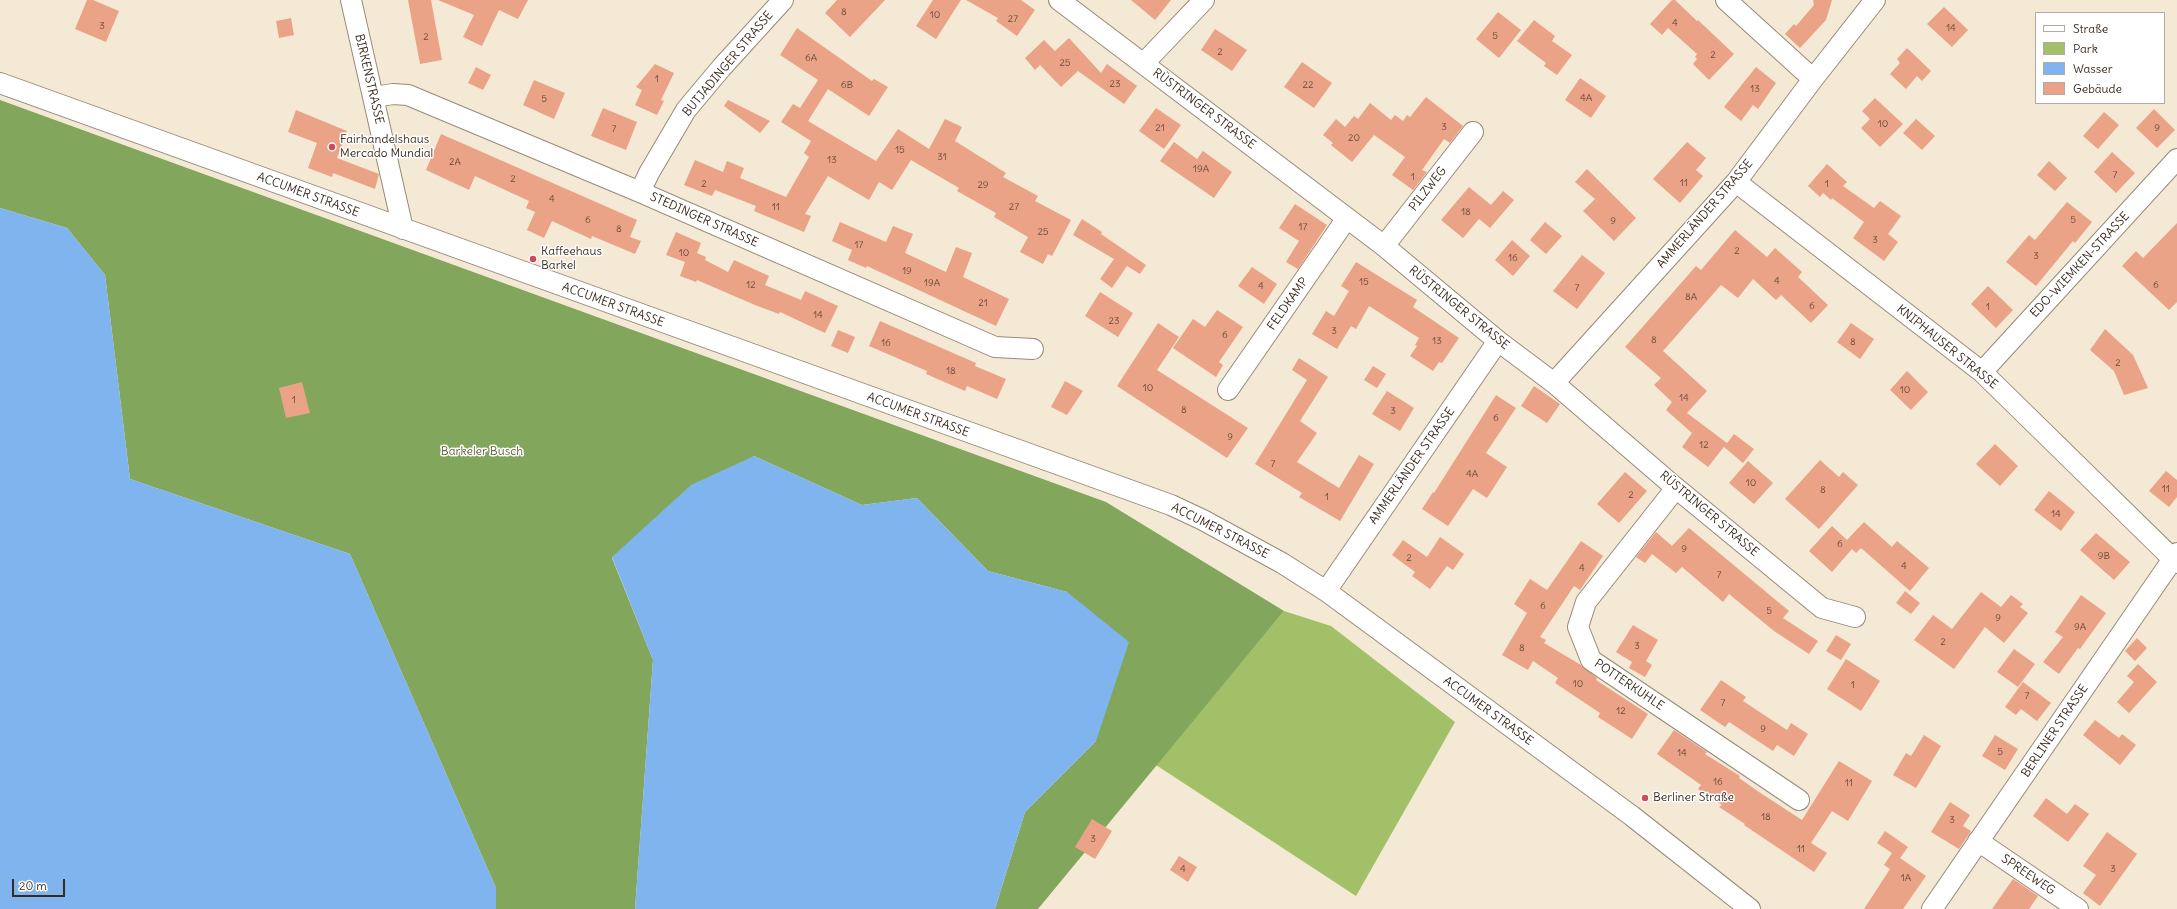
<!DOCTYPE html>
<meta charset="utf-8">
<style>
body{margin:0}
#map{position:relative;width:2177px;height:909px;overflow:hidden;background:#f4e9d4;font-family:Delius,sans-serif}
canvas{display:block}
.legend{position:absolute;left:2035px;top:12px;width:130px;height:92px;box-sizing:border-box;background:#fff;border:1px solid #b1aaa5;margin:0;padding:5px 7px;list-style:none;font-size:12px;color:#3b2a1e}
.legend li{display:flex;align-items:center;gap:8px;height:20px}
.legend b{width:20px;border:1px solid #b1aaa5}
.scale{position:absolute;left:12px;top:879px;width:53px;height:18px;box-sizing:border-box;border:2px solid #3b2a1e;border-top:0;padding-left:5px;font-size:12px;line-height:14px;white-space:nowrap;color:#3b2a1e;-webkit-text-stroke:3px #fff;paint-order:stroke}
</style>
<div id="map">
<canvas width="2177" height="909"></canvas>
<ul class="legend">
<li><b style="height:5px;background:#fff"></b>Straße</li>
<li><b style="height:11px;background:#a2c067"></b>Park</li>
<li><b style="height:11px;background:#80b4ee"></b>Wasser</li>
<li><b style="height:11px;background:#eaa386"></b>Gebäude</li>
</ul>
<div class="scale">20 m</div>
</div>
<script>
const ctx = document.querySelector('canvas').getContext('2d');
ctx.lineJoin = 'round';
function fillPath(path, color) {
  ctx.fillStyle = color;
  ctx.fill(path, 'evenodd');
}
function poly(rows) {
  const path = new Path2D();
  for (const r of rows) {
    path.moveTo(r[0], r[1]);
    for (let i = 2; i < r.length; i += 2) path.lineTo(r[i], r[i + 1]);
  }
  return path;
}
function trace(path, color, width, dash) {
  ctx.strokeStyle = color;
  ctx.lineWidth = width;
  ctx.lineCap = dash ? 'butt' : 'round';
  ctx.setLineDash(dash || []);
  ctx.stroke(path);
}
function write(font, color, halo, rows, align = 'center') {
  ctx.font = font + ' Delius,sans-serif';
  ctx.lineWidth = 3;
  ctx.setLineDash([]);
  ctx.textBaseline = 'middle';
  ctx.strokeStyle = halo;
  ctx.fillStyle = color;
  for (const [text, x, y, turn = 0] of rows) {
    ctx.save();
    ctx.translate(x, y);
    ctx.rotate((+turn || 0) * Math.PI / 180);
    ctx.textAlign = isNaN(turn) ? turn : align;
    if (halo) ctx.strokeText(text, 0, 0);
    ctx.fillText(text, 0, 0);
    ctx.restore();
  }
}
fillPath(poly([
 [1284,611,1331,626,1455,722,1356,896,1156,765]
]), '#a2c067');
fillPath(poly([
 [0,100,1106,502,1284,611,1038,909,995,909,1025,812,1096,741,1067,592,988,571,917,498,862,505,754,456,612,558,653,660,635,909,496,909,496,888,350,554,130,479,105,275,67,228,0,208]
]), '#81a65c');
fillPath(poly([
 [0,208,67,228,105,275,130,479,350,554,496,888,496,909,0,909],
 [754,456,862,505,917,498,988,571,1067,592,1129,642,1096,741,1025,812,995,909,635,909,653,660,612,557,691,485]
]), '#80b4ee');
fillPath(poly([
 [87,0,93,0,119,11,106,42,75,29],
 [408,0,431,0,442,60,420,64],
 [438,0,528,0,518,19,499,10,482,46,463,37,474,15],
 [837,0,885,0,850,37,825,13],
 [933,0,961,0,936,39,916,26],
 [966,0,1021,0,1035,10,1017,36,996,21,998,18],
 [1131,0,1171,0,1155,20],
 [1672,0,1675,0,1697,21,1698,20,1734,54,1709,80,1693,64,1697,59,1695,57,1697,54,1668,28,1662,35,1650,24],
 [1813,0,1832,0,1826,20,1800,48,1785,34,1794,24,1796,26,1814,5],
 [1944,7,1968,30,1952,47,1927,24],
 [1498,12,1521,30,1499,58,1476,39],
 [291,18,294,35,279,38,276,21],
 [1534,20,1555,36,1552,41,1572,55,1557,75,1544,66,1546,63,1517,41],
 [797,28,872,81,874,79,888,87,869,116,828,89,808,121,876,161,898,129,929,149,945,119,962,127,955,141,1006,173,1003,177,1038,196,1035,201,1071,220,1052,256,1048,254,1043,264,1020,252,1028,237,994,217,996,213,957,191,959,188,911,160,892,190,879,182,869,200,828,176,805,214,811,216,804,232,754,211,756,206,715,190,712,196,684,185,695,160,723,172,727,161,744,168,740,178,786,197,809,157,804,153,811,141,781,122,793,104,800,108,818,80,780,55],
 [1215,29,1247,50,1232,71,1201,50],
 [1069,38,1101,73,1107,64,1137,86,1124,104,1078,71,1061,87,1040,65,1035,70,1025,58,1044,40,1055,51],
 [1907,48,1931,71,1922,81,1917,76,1906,89,1890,74,1900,63,1897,59],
 [1302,62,1332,83,1314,108,1284,87],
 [655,64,674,73,661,100,664,101,657,115,635,105,642,90,636,87],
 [476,67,491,75,483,90,468,83],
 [1756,67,1776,83,1758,109,1753,105,1741,121,1724,107],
 [1580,78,1606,96,1591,118,1565,100],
 [534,80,565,93,554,119,523,105],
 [1426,97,1463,126,1450,143,1444,139,1422,170,1427,172,1413,190,1392,175,1405,157,1374,135,1352,162,1331,145,1333,143,1323,135,1336,119,1345,127,1354,116,1358,119,1370,103,1391,120,1395,115,1403,121,1407,115,1410,117],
 [1875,98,1903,124,1880,147,1861,128,1870,119,1862,111],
 [728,100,770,121,760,133,724,106],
 [603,108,637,122,626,150,591,136],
 [1156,108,1181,125,1164,149,1139,131],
 [2154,109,2175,130,2157,148,2136,128],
 [296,110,347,131,337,158,379,174,375,189,333,173,332,177,308,168,317,143,288,132],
 [2104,112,2119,125,2098,149,2083,136],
 [1916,119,1935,136,1922,150,1903,133],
 [441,134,637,220,630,237,641,241,635,254,592,236,591,239,552,221,544,238,527,230,535,212,526,208,529,201,475,176,469,190,426,170],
 [1174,142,1197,159,1203,151,1232,172,1214,198,1160,161],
 [1687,142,1706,158,1696,170,1703,176,1680,203,1653,179],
 [2112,152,2135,173,2116,193,2094,172],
 [2049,161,2067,178,2055,191,2037,175],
 [1827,164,1847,182,1843,186,1874,208,1880,201,1901,216,1888,234,1898,242,1884,261,1853,238,1864,222,1832,198,1831,200,1823,193,1820,197,1808,186],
 [1587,169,1636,218,1614,241,1583,211,1595,199,1575,182],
 [1469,187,1491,205,1503,191,1514,200,1490,228,1479,219,1463,238,1441,220],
 [2067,202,2092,222,2075,243,2073,241,2036,286,2006,262,2029,235,2035,240],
 [1295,204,1327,225,1298,269,1286,262,1299,241,1279,228],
 [1082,219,1102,232,1101,234,1146,265,1140,274,1127,266,1112,288,1100,279,1114,259,1073,235],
 [840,222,886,242,893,226,913,234,905,253,946,272,956,247,972,253,963,277,1009,299,996,326,867,266,866,268,848,260,852,250,832,241],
 [1545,222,1562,236,1546,254,1530,240],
 [2177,223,2177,302,2169,310,2122,266,2136,251,2143,258],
 [1735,230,1767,257,1775,248,1802,272,1798,277,1828,305,1811,323,1781,295,1776,300,1753,279,1738,298,1721,285,1663,351,1707,391,1687,413,1727,443,1708,467,1682,447,1692,433,1666,410,1672,402,1654,385,1661,378,1625,347,1696,266,1701,270],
 [676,232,701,243,697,253,706,257,705,260,728,272,734,260,769,276,765,285,801,300,805,291,838,306,825,333,780,312,779,314,755,305,697,280,696,282,680,276,685,262,666,255],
 [1512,240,1530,256,1513,276,1495,260],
 [1582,255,1605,273,1577,309,1553,291],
 [1356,262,1417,300,1413,307,1459,338,1442,363,1439,362,1433,371,1410,356,1417,346,1415,345,1419,338,1369,306,1356,329,1351,326,1337,349,1312,334,1326,311,1334,316,1349,291,1341,286],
 [1252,267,1277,284,1264,304,1238,286],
 [1988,286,2013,310,1996,328,1971,304],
 [1100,292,1133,313,1118,337,1085,316],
 [1217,310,1243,327,1219,362,1223,365,1216,377,1173,348,1193,319,1205,327],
 [880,321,976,363,975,366,1006,379,997,399,967,386,965,391,926,374,927,371,869,346],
 [1158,323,1179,337,1157,370,1248,428,1227,458,1117,386],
 [1851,323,1874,339,1860,359,1837,342],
 [2105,329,2133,355,2148,388,2124,395,2114,371,2090,350],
 [838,330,855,337,848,353,831,346],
 [1299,358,1328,377,1300,421,1317,433,1297,462,1339,488,1359,455,1374,464,1340,521,1299,497,1302,493,1255,464,1307,380,1292,370],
 [1373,366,1386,374,1377,388,1364,380],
 [1907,371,1928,392,1911,410,1890,390],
 [1065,381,1083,391,1067,415,1051,407],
 [302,382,310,413,286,418,279,388],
 [1534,386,1560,404,1547,423,1521,406],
 [1387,391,1414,408,1400,431,1372,414],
 [1496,395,1516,408,1486,453,1507,467,1487,498,1473,489,1448,526,1422,509,1433,492,1434,493],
 [1734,434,1754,449,1743,463,1724,447],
 [1995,444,2018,466,2000,486,1976,464],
 [1820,460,1839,477,1843,472,1858,485,1819,529,1785,499],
 [1748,461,1773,483,1754,504,1729,483],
 [2166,471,2177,480,2177,497,2169,507,2149,491],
 [1625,472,1647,491,1619,523,1597,504],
 [2049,491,2075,512,2061,531,2034,510],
 [1864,522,1892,547,1897,541,1929,568,1910,591,1861,548,1856,553,1852,549,1832,572,1809,551,1832,526,1847,540],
 [1689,528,1789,611,1783,618,1818,641,1809,654,1774,631,1729,594,1723,602,1682,567,1676,573,1652,554,1645,563,1636,557,1656,532,1672,546],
 [2096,533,2130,562,2114,580,2080,550],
 [1440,537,1464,554,1453,570,1447,566,1430,589,1412,576,1415,572,1392,555,1403,540,1427,557],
 [1581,541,1603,556,1580,590,1574,586,1540,637,1546,640,1544,643,1581,665,1597,678,1596,680,1648,714,1632,739,1598,717,1600,713,1555,683,1558,678,1533,661,1528,670,1502,655,1527,613,1514,604,1530,579,1547,590],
 [1905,591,1920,603,1911,614,1896,603],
 [1981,592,2001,607,2011,595,2023,604,2020,607,2028,613,2004,643,1985,627,1954,669,1914,640,1933,615,1952,629],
 [2081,595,2106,613,2080,649,2078,648,2059,674,2043,662,2063,637,2055,632],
 [1633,625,1658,640,1646,661,1652,665,1645,677,1629,668,1632,662,1616,652],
 [1836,635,1851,644,1841,660,1826,651],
 [2137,638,2147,648,2135,661,2125,651],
 [2014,649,2035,664,2018,687,1997,672],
 [1846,659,1880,681,1861,711,1827,689],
 [2138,664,2157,682,2129,713,2117,702,2134,682,2127,676],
 [1721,680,1746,697,1743,701,1787,730,1791,723,1808,734,1794,756,1777,745,1773,751,1729,722,1725,727,1700,710],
 [2023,682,2051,703,2037,721,2021,709,2016,715,2005,707],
 [2095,720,2119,738,2122,734,2136,745,2120,765,2083,735],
 [1674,730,1707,752,1705,754,1740,776,1739,778,1759,792,1802,820,1839,761,1872,781,1848,821,1832,811,1811,843,1827,853,1814,872,1744,825,1745,824,1719,807,1722,805,1698,789,1701,785,1657,754],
 [1924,735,1941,746,1916,788,1893,775,1906,753,1911,756],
 [1995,735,2018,749,2005,770,1982,756],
 [2046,798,2067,814,2075,804,2089,814,2068,842,2033,816],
 [1950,802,1970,815,1963,826,1971,831,1959,849,1931,832],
 [1092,819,1112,831,1095,859,1075,847],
 [1885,831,1908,847,1900,858,1926,876,1903,909,1864,909,1890,869,1884,865,1892,853,1877,843],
 [2107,832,2137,854,2100,906,2083,893,2096,875,2083,866],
 [1179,856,1197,867,1188,882,1170,870],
 [2013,879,2038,896,2029,909,1992,909]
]), '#eaa386');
const minor = poly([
 [351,0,403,229],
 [1059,0,1384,246,1498,341,1554,383,1676,488,1822,608,1855,617],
 [1726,0,1813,79],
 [1144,63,1204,0],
 [0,83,1171,505,1203,520,1282,563,1326,591,1632,816,1750,909],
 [374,97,393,94,408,95,640,192,995,347,1033,349],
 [1736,182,1982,372,2177,563],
 [640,192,649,173,686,110,722,67,783,0],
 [1384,246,1473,132],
 [1982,372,2177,159],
 [1554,383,1736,182,1813,79,1875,0],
 [1228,390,1347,218],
 [1676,488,1586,602,1578,627,1591,660,1799,800],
 [1326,591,1498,341],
 [1978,841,2078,909],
 [1932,909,2177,553]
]);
trace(minor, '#988a79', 22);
trace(minor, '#fff', 20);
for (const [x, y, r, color] of [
 [332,147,4,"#d1495b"],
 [533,259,4,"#d1495b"],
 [1645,798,4,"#d1495b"]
]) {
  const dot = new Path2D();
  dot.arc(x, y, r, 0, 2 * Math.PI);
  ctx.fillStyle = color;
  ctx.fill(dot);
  trace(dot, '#fff', 1.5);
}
write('10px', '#674838', null, [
 ["8",844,12],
 ["10",935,15],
 ["27",1013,19],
 ["4",1675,23],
 ["3",102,26],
 ["14",1951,28],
 ["5",1495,36],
 ["2",426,37],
 ["2",1220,52],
 ["2",1713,55],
 ["6A",811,58],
 ["25",1065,63],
 ["1",657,79],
 ["23",1115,84],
 ["6B",847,85],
 ["22",1308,85],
 ["13",1755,89],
 ["4A",1586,98],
 ["5",544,99],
 ["10",1883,124],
 ["3",1444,127],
 ["21",1160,128],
 ["9",2157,128],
 ["7",614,129],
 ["20",1354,138],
 ["15",900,150],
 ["31",942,157],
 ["13",832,160],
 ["2A",455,162],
 ["19A",1201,169],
 ["7",2115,175],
 ["1",1413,177],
 ["2",513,179],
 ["11",1684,183],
 ["2",704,184],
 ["1",1827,184],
 ["29",983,185],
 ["4",552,199],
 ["11",776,207],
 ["27",1014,207],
 ["18",1466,212],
 ["6",588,220],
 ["5",2073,220],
 ["9",1613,221],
 ["17",1303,227],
 ["8",619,229],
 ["25",1043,232],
 ["3",1875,240],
 ["17",859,245],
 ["2",1737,251],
 ["10",684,253],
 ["3",2036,256],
 ["16",1513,258],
 ["19",907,271],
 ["4",1777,281],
 ["15",1364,282],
 ["19A",932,283],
 ["12",751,285],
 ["6",2156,285],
 ["4",1261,286],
 ["7",1577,288],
 ["8A",1691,297],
 ["21",983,303],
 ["6",1812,306],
 ["1",1988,307],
 ["14",818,315],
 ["23",1114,321],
 ["3",1334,331],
 ["6",1225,335],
 ["8",1654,340],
 ["13",1437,341],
 ["8",1853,342],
 ["16",886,343],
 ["2",2118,363],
 ["18",951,371],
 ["10",1148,388],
 ["10",1905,390],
 ["14",1684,398],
 ["1",294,400],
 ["8",1184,410],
 ["3",1393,411],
 ["6",1496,418],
 ["9",1230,437],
 ["12",1704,445],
 ["7",1273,464],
 ["4A",1472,474],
 ["10",1751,483],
 ["11",2166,489],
 ["8",1823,490],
 ["2",1631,495],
 ["1",1327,497],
 ["14",2056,514],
 ["6",1840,544],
 ["9",1684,549],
 ["9B",2104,556],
 ["2",1409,558],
 ["4",1904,566],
 ["4",1582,568],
 ["7",1719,575],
 ["6",1543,606],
 ["5",1769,611],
 ["9",1998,618],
 ["9A",2080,627],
 ["2",1943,642],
 ["3",1637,646],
 ["8",1522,648],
 ["10",1578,684],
 ["1",1853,685],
 ["7",2027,696],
 ["7",1723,703],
 ["12",1621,711],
 ["9",1763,729],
 ["5",2000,752],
 ["14",1682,753],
 ["16",1718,782],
 ["11",1849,783],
 ["18",1766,817],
 ["3",1952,820],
 ["3",1093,839],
 ["11",1801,849],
 ["4",1183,869],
 ["3",2113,869],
 ["1A",1906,878]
]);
write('12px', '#3b2a1e', '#fff', [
 ["BUTJADINGER STRASSE",728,64,-50],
 ["BIRKENSTRASSE",369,79,77],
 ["RÜSTRINGER STRASSE",1204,109,37],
 ["PILZWEG",1428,189,-52],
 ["ACCUMER STRASSE",308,195,20],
 ["AMMERLÄNDER STRASSE",1705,214,-49],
 ["STEDINGER STRASSE",704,220,24],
 ["EDO-WIEMKEN-STRASSE",2080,265,-47],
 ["FELDKAMP",1288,304,-55],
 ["ACCUMER STRASSE",613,305,20],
 ["RÜSTRINGER STRASSE",1459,308,39],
 ["KNIPHAUSER STRASSE",1947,347,39],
 ["ACCUMER STRASSE",918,415,20],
 ["AMMERLÄNDER STRASSE",1412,466,-55],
 ["RÜSTRINGER STRASSE",1709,514,40],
 ["ACCUMER STRASSE",1220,531,27],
 ["POTTERKUHLE",1629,685,34],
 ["ACCUMER STRASSE",1488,711,36],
 ["BERLINER STRASSE",2055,731,-56],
 ["SPREEWEG",2028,875,34]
]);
write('12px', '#3b2a1e', '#fff', [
 ["Fairhandelshaus",340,140],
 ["Mercado Mundial",340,154],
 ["Kaffeehaus",541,252],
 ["Barkel",541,266],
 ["Berliner Straße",1653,798]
], 'left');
write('12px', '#5f5e38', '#fff', [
 ["Barkeler Busch",482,452]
]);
</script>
